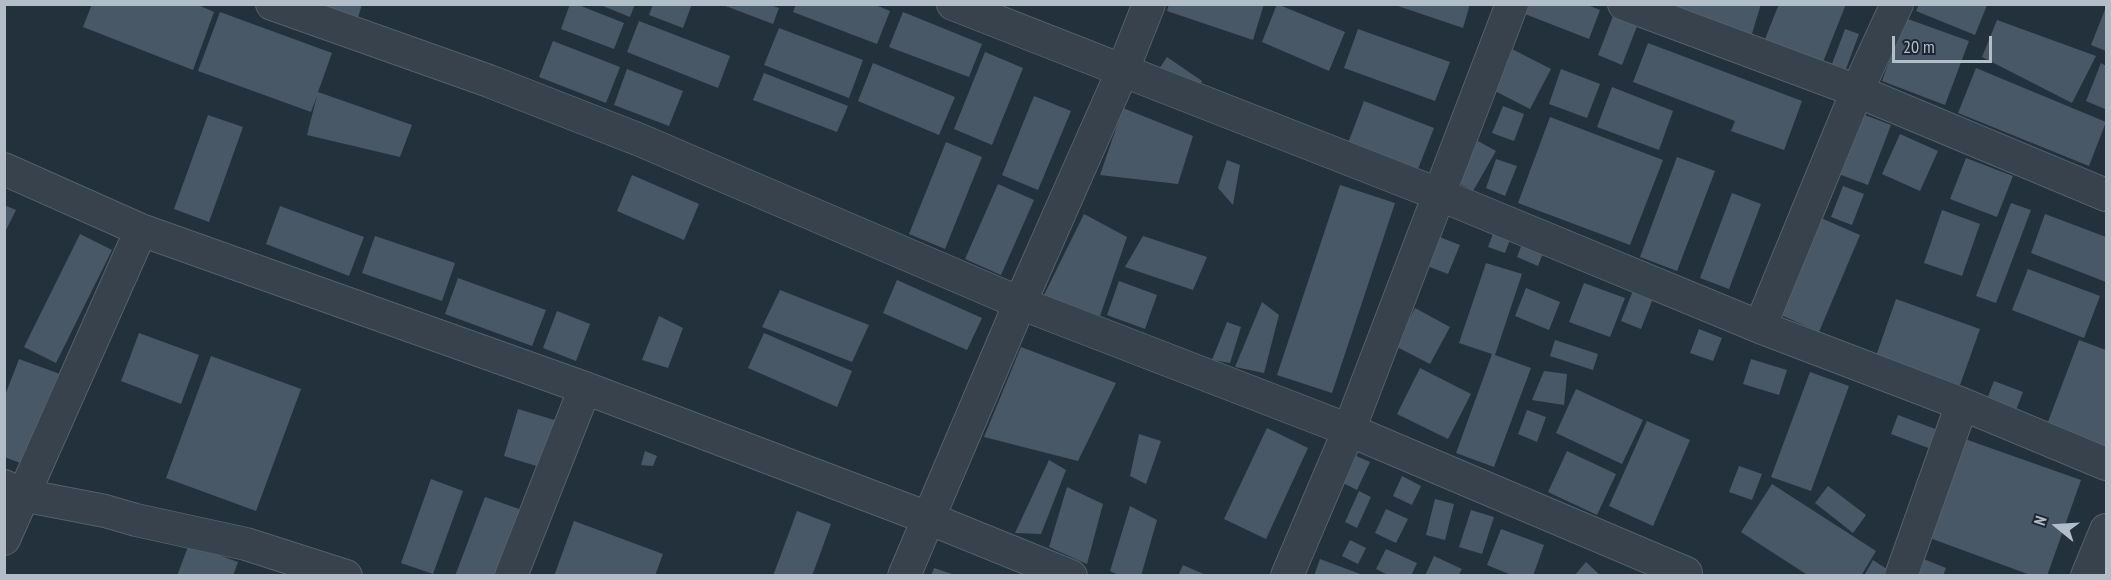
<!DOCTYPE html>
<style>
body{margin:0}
#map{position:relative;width:2111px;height:580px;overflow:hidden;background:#23313d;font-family:"PT Sans Narrow",sans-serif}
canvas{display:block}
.frame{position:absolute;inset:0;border:6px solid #b3bdc8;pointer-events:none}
.north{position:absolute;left:2027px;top:496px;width:60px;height:60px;-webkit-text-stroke:4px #1c2732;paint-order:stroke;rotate:288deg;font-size:16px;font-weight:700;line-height:24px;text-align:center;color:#b3bdc8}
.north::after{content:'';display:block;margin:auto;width:21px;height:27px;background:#b3bdc8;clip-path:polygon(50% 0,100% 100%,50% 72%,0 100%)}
.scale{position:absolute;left:1892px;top:36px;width:100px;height:27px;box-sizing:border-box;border:3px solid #b3bdc8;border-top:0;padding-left:8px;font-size:18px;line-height:21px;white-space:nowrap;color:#b3bdc8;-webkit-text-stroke:4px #1c2732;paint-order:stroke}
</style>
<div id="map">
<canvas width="2111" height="580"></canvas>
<div class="frame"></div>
<div class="north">N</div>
<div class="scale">20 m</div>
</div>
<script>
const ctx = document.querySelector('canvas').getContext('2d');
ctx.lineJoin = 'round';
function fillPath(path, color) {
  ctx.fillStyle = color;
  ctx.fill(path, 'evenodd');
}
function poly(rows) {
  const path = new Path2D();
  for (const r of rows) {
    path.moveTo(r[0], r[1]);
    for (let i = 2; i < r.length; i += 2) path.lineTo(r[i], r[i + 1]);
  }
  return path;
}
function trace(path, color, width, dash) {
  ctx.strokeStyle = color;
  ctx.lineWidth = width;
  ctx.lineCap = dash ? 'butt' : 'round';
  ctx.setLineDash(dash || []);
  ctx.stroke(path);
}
fillPath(poly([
 [92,4,196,4,214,12,193,70,83,27],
 [319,4,362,4,358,18],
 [570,4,576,4,624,23,614,49,561,29],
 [598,4,635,4,630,17],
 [653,4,692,4,683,28,649,15],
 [796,4,873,4,890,11,877,44,793,12],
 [1169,4,1264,4,1253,40,1167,11],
 [1277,4,1345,32,1329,71,1262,42],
 [1392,4,1470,4,1463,28],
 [1528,4,1585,4,1600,10,1589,39,1525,14],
 [1659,4,1761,4,1751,37],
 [1779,4,1846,4,1823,62,1765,39],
 [1919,4,1985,4,1987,5,1975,35,1916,11],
 [723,5,770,5,779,8,773,24],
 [2106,7,2106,51,2091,45],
 [1615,11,1639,21,1622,65,1598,55],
 [220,12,332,53,318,92,412,125,400,157,307,135,317,96,311,112,198,71],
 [903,12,982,44,969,77,889,47],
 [1905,18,1969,41,1945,105,1882,81],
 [1997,20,2096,56,2072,103,1982,57],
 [639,21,730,56,718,88,627,52],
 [779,28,863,60,849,98,764,65],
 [1358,29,1450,62,1435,101,1344,68],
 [1845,29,1859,34,1846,69,1832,64],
 [553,41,620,67,606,103,539,77],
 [1648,43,1802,101,1784,150,1731,131,1735,121,1633,82],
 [1512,49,1551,69,1530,109,1491,89],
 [985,52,1023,68,992,145,954,129],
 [1167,57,1202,81,1199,91,1157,72],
 [873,63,955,97,939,135,858,101],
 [2101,63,2106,66,2105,109,2086,101],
 [1976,68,2106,122,2089,166,1958,113],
 [627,69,683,91,669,126,614,105],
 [1561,69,1600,84,1587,118,1549,104],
 [764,73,848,106,837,132,753,100],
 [1612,87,1673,111,1659,150,1597,127],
 [1034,96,1071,111,1038,190,1002,175],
 [1364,101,1434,128,1418,169,1348,143],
 [1503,106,1524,114,1514,141,1492,133],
 [1123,108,1193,136,1178,184,1100,175],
 [1852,110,1891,125,1868,185,1828,170],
 [208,115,243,127,209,222,174,209],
 [1550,117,1663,160,1630,245,1518,203],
 [1900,134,1938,151,1920,191,1882,174],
 [1478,141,1496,151,1473,191,1455,181],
 [946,142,982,157,945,249,909,234],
 [1677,157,1715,171,1677,271,1640,257],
 [1966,158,2013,176,1997,217,1950,199],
 [1496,159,1517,166,1505,196,1486,188],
 [1227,160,1240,165,1233,205,1218,188],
 [632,175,699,204,684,240,617,211],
 [998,184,1034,200,1001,275,965,259],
 [1340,185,1395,203,1332,393,1277,375],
 [1843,186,1864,194,1852,225,1831,217],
 [1732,193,1761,204,1729,289,1700,278],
 [2011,203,2031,210,1996,303,1976,296],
 [4,205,16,210,4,234],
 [280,206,364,237,349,276,266,244],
 [1942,210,1980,224,1962,276,1924,263],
 [1084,214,1127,237,1100,316,1044,295],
 [2045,214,2106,237,2106,282,2031,253],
 [1814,215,1860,235,1819,332,1772,311],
 [1496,226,1513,232,1505,253,1488,247],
 [80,234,112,250,56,363,24,347],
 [375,236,455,263,442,301,362,273],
 [1143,236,1207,257,1193,290,1125,267],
 [1437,236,1460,245,1448,274,1427,266],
 [1524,239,1545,248,1538,266,1517,257],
 [1486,263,1522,274,1495,355,1531,368,1494,467,1456,453,1492,354,1459,343],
 [2028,269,2100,296,2084,338,2012,310],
 [458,278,546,310,532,346,445,314],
 [897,280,982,318,967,350,883,313],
 [1119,281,1157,295,1145,329,1107,315],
 [1584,283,1625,298,1610,337,1569,322],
 [1526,288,1560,302,1549,330,1515,316],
 [1634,288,1654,296,1641,329,1621,321],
 [780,290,869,325,852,362,762,327],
 [1896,299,1980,329,1960,385,1876,356],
 [1262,302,1279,315,1264,373,1235,367],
 [1415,308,1450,327,1430,364,1395,346],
 [557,311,590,324,576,361,543,348],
 [659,316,683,328,668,368,642,360],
 [1227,322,1241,327,1230,363,1212,360],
 [1699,329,1722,338,1713,361,1690,353],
 [139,333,199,355,181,404,121,381],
 [764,333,852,371,837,407,748,368],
 [1555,340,1598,354,1593,370,1550,356],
 [2079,340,2106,350,2106,450,2046,427],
 [1021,347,1116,383,1078,461,984,437],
 [211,356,301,389,256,511,166,478],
 [19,359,60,374,26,465,4,457,4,398],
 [1751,359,1787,370,1779,395,1743,384],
 [1420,368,1471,394,1448,439,1397,414],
 [1544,371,1567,374,1564,405,1532,400],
 [1810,372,1849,386,1811,491,1771,477],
 [1994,381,2023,392,2016,410,1987,399],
 [1576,389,1643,420,1622,464,1556,433],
 [518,409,561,422,546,469,504,456],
 [1527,410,1546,417,1537,442,1518,434],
 [1898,415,1946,433,1939,452,1891,434],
 [1647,421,1690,440,1653,526,1609,506],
 [1267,428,1308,448,1266,539,1224,519],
 [1139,434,1161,441,1146,484,1130,476],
 [1962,438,2081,480,2047,576,2033,576,1927,537],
 [645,451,657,456,653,466,641,465],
 [1567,451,1616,474,1597,515,1548,492],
 [1354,455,1370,462,1357,490,1341,482],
 [1049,460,1066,470,1041,534,1015,533],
 [1739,466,1762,474,1752,500,1729,492],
 [1402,476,1421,486,1412,505,1393,496],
 [431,479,463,491,433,574,401,563],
 [1772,484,1876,551,1861,576,1809,576,1741,532],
 [1828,486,1866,515,1853,533,1815,503],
 [1067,487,1103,504,1087,564,1049,547],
 [1359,491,1371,497,1357,528,1345,522],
 [485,497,522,510,498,576,455,576],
 [1435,499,1454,504,1445,540,1426,535],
 [1130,506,1157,520,1141,576,1121,576,1110,571],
 [1386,509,1408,519,1396,543,1375,533],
 [1471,510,1494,517,1482,554,1459,547],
 [797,511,831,524,812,576,773,576],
 [574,521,663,554,655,576,554,576],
 [1501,529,1544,545,1533,576,1514,576,1487,565],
 [1350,540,1366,548,1358,564,1342,556],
 [189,544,238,562,233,576,177,576],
 [1386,549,1417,563,1411,576,1390,576,1376,569],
 [1914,555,1946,568,1943,576,1906,576],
 [1434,556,1462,569,1458,576,1425,576],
 [1320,559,1363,575,1363,576,1314,576],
 [1873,560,1893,573,1892,576,1864,576],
 [1586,562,1601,576,1574,576],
 [1183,565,1208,576,1178,576],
 [934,568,955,575,955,576,931,576]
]), '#495866');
const minor = poly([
 [272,4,489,81,640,140,1020,303,1349,430,1686,573],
 [953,4,1438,194,1760,327,1962,404,2106,464],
 [1624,4,1857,91,2106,195],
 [4,169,141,230,585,388,928,518,1071,576],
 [1760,327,1857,91,1897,4],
 [4,486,22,495,105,511,136,520,246,544,346,576],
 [4,539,141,230],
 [511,576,585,388],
 [904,576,1020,303,1122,72,1149,4],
 [1287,576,1349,430,1512,4],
 [1901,576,1962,404],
 [2087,576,2106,530]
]);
trace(minor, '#55606b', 34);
trace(minor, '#37424d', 32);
</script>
